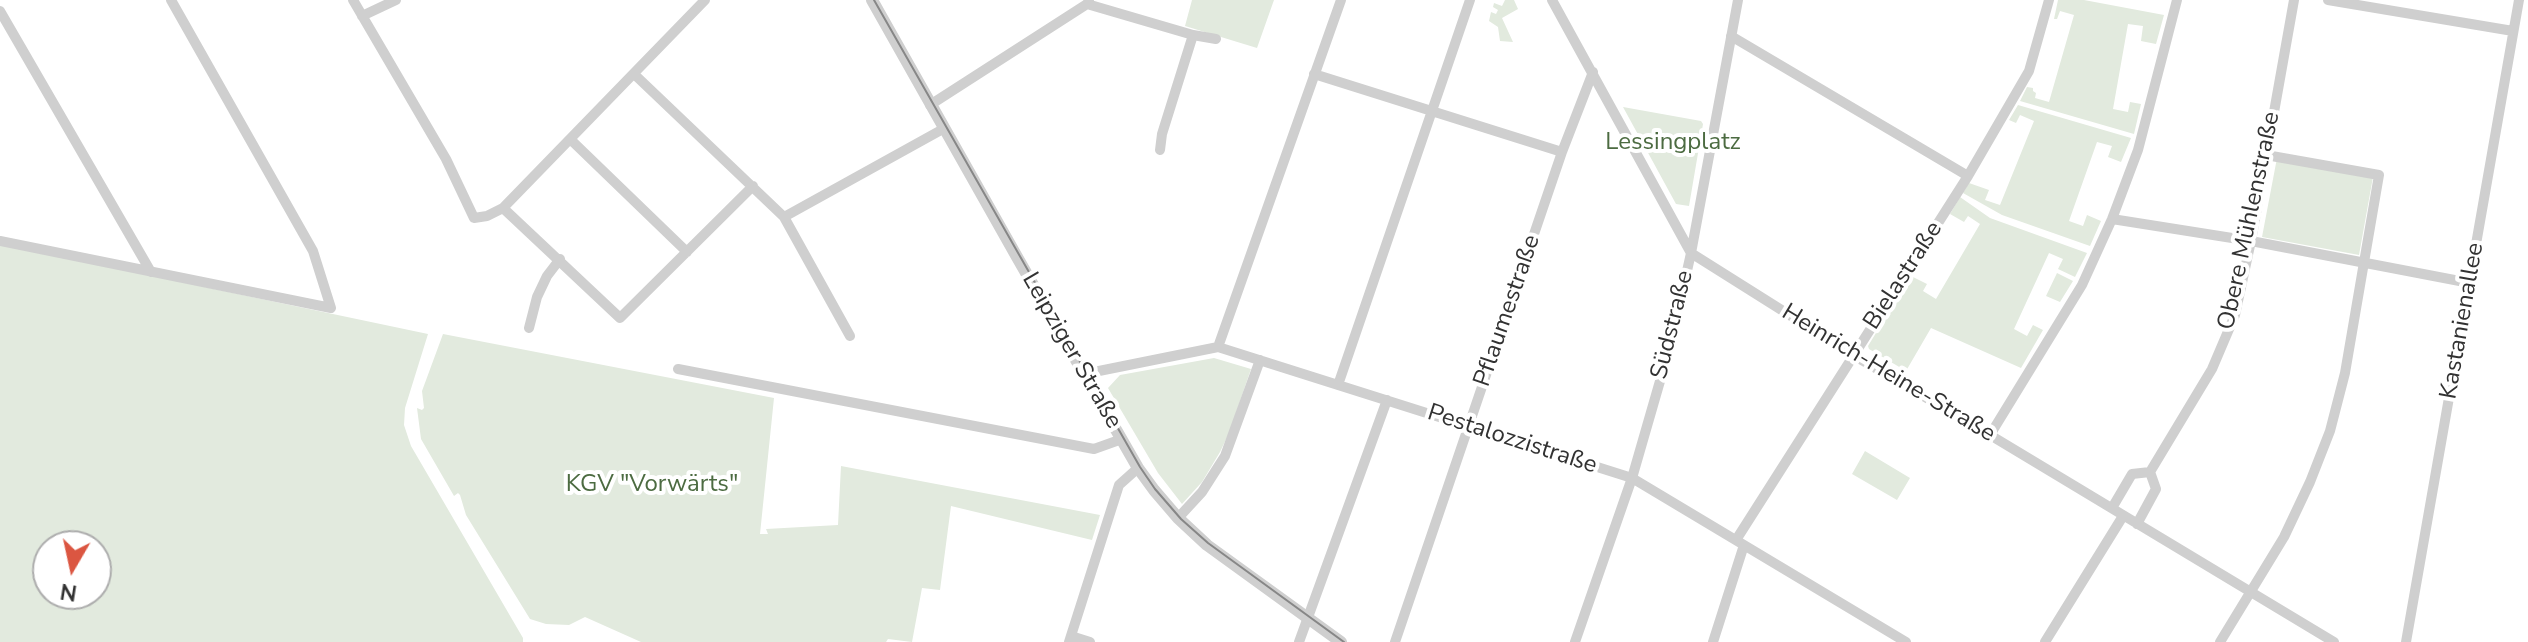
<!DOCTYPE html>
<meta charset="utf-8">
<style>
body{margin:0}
#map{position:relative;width:2528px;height:642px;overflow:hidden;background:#fff;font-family:"Nunito Sans",sans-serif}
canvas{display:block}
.north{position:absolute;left:32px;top:530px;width:80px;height:80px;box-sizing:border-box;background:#fff;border:2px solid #adadad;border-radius:50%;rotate:189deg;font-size:22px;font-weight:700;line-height:32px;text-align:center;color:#323232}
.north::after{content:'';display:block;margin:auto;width:28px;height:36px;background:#db5641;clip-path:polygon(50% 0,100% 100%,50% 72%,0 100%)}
</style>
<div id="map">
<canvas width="2528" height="642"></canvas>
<div class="north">N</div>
</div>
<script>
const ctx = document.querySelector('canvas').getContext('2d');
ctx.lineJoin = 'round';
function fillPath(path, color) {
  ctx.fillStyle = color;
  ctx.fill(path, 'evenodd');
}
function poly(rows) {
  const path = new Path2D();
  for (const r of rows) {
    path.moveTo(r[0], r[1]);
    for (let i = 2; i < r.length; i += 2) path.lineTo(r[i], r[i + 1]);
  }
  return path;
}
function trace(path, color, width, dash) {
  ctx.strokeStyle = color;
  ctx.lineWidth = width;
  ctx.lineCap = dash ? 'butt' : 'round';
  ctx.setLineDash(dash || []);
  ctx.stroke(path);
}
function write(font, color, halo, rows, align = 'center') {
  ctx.font = font + ' "Nunito Sans",sans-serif';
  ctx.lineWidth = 8;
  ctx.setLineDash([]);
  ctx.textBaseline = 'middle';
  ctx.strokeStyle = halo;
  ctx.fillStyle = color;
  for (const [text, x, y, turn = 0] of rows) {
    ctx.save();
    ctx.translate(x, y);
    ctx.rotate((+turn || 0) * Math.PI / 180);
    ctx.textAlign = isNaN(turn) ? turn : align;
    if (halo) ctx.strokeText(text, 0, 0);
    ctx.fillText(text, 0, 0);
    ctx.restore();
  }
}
fillPath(poly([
 [1192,0,1274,0,1257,48,1185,26],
 [1505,0,1514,0,1518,9,1502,18,1513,42,1500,41,1498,27,1489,21,1491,12,1496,14,1498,10,1493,7,1494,3,1502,6],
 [2058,0,2084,0,2164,15,2156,44,2141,41,2143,26,2128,24,2113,109,2128,112,2130,102,2141,104,2134,134,2020,101,2027,87,2033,88,2033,91,2036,93,2035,98,2049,102,2074,15,2060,11,2057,19,2054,19],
 [2018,105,2131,138,2121,162,2108,157,2112,146,2097,142,2069,221,2083,226,2087,215,2101,221,2090,246,2002,215,1963,193,1969,183,1989,190,1985,200,2000,205,2034,121,2020,115,2016,123,2009,120],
 [1623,107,1701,121,1703,124,1689,206,1676,204],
 [2277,158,2373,177,2359,255,2262,237],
 [1960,197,1990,218,2087,253,2075,277,2058,269,2063,259,2049,253,2014,329,2027,336,2033,325,2043,330,2021,368,1931,328,1906,371,1869,349,1868,346,1911,276,1927,284,1923,291,1936,299,1980,224,1968,216,1964,222,1950,214],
 [0,244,428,334,405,408,404,425,411,446,523,638,523,642,0,642],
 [48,546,96,546,96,594,48,594],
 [2057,273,2073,281,2060,302,2046,296],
 [443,334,774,398,760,534,768,534,766,529,838,525,841,466,1100,515,1092,540,951,506,940,590,922,588,912,642,888,639,886,642,641,642,585,617,569,625,546,624,530,619,466,515,460,495,458,493,454,496,421,439,417,408,422,410,424,408,422,391],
 [1214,358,1251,369,1229,433,1220,452,1202,482,1182,504,1158,473,1108,388,1120,375],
 [1865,451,1910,478,1897,500,1852,474]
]), '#e2eade');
trace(poly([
 [353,0,446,159,474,218,487,216,503,208,705,0],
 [1552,0,1691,253,1853,355,1990,435,2334,642],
 [2328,0,2513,31],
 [1087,4,1193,35,1216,39],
 [0,11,151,272],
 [362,16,396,0],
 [1731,36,1968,176],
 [634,74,784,217,850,336],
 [1314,74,1562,152],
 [930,105,1087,4,1089,0],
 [570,139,687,252],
 [1160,150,1162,134,1193,35],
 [503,208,620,318,753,186],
 [784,217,943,129],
 [2112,219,2251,241,2470,283],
 [0,241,331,308,313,251,171,0],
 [529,328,537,297,547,276,560,259],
 [1218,347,1341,0],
 [678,369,1094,449,1122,439],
 [1084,374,1218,347,1632,478,1906,642],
 [1338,385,1470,0],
 [1990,435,2082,285,2112,219,2138,150,2177,0],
 [2112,508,2132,474,2150,472],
 [1178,518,1202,492,1225,456,1260,360],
 [2137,524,2156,489,2150,472,2212,369,2235,315,2251,241,2294,0],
 [1736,540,1968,176,2029,71,2049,0],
 [1071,636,1090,642],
 [1069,642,1119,485,1138,468],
 [1299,642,1387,400],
 [1395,642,1562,152,1593,72],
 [1575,642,1632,478,1671,343,1691,253,1738,0],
 [1713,642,1744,545],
 [2045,642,2123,516],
 [2220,642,2284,537,2310,482,2330,431,2345,373,2379,175,2266,155],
 [2406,642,2519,0]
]), '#cfcfcf', 10);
trace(poly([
 [872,0,1017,257,1138,468,1154,490,1178,518,1207,545,1341,642]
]), '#cfcfcf', 12);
trace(poly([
 [874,0,1140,467,1155,489,1181,519,1208,543,1344,642]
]), '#878787', 2);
write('24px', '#4c6b41', '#fff', [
 ["Lessingplatz",1673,143],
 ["KGV \"Vorwärts\"",652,485]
]);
write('24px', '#323232', '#fff', [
 ["Obere Mühlenstraße",2250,221,-78],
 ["Bielastraße",1904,276,-57],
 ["Pflaumestraße",1508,311,-71],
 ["Kastanienallee",2463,321,-80],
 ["Südstraße",1673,325,-76],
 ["Leipziger Straße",1071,351,60],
 ["Heinrich-Heine-Straße",1888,374,31],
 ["Pestalozzistraße",1512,440,18]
]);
</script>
